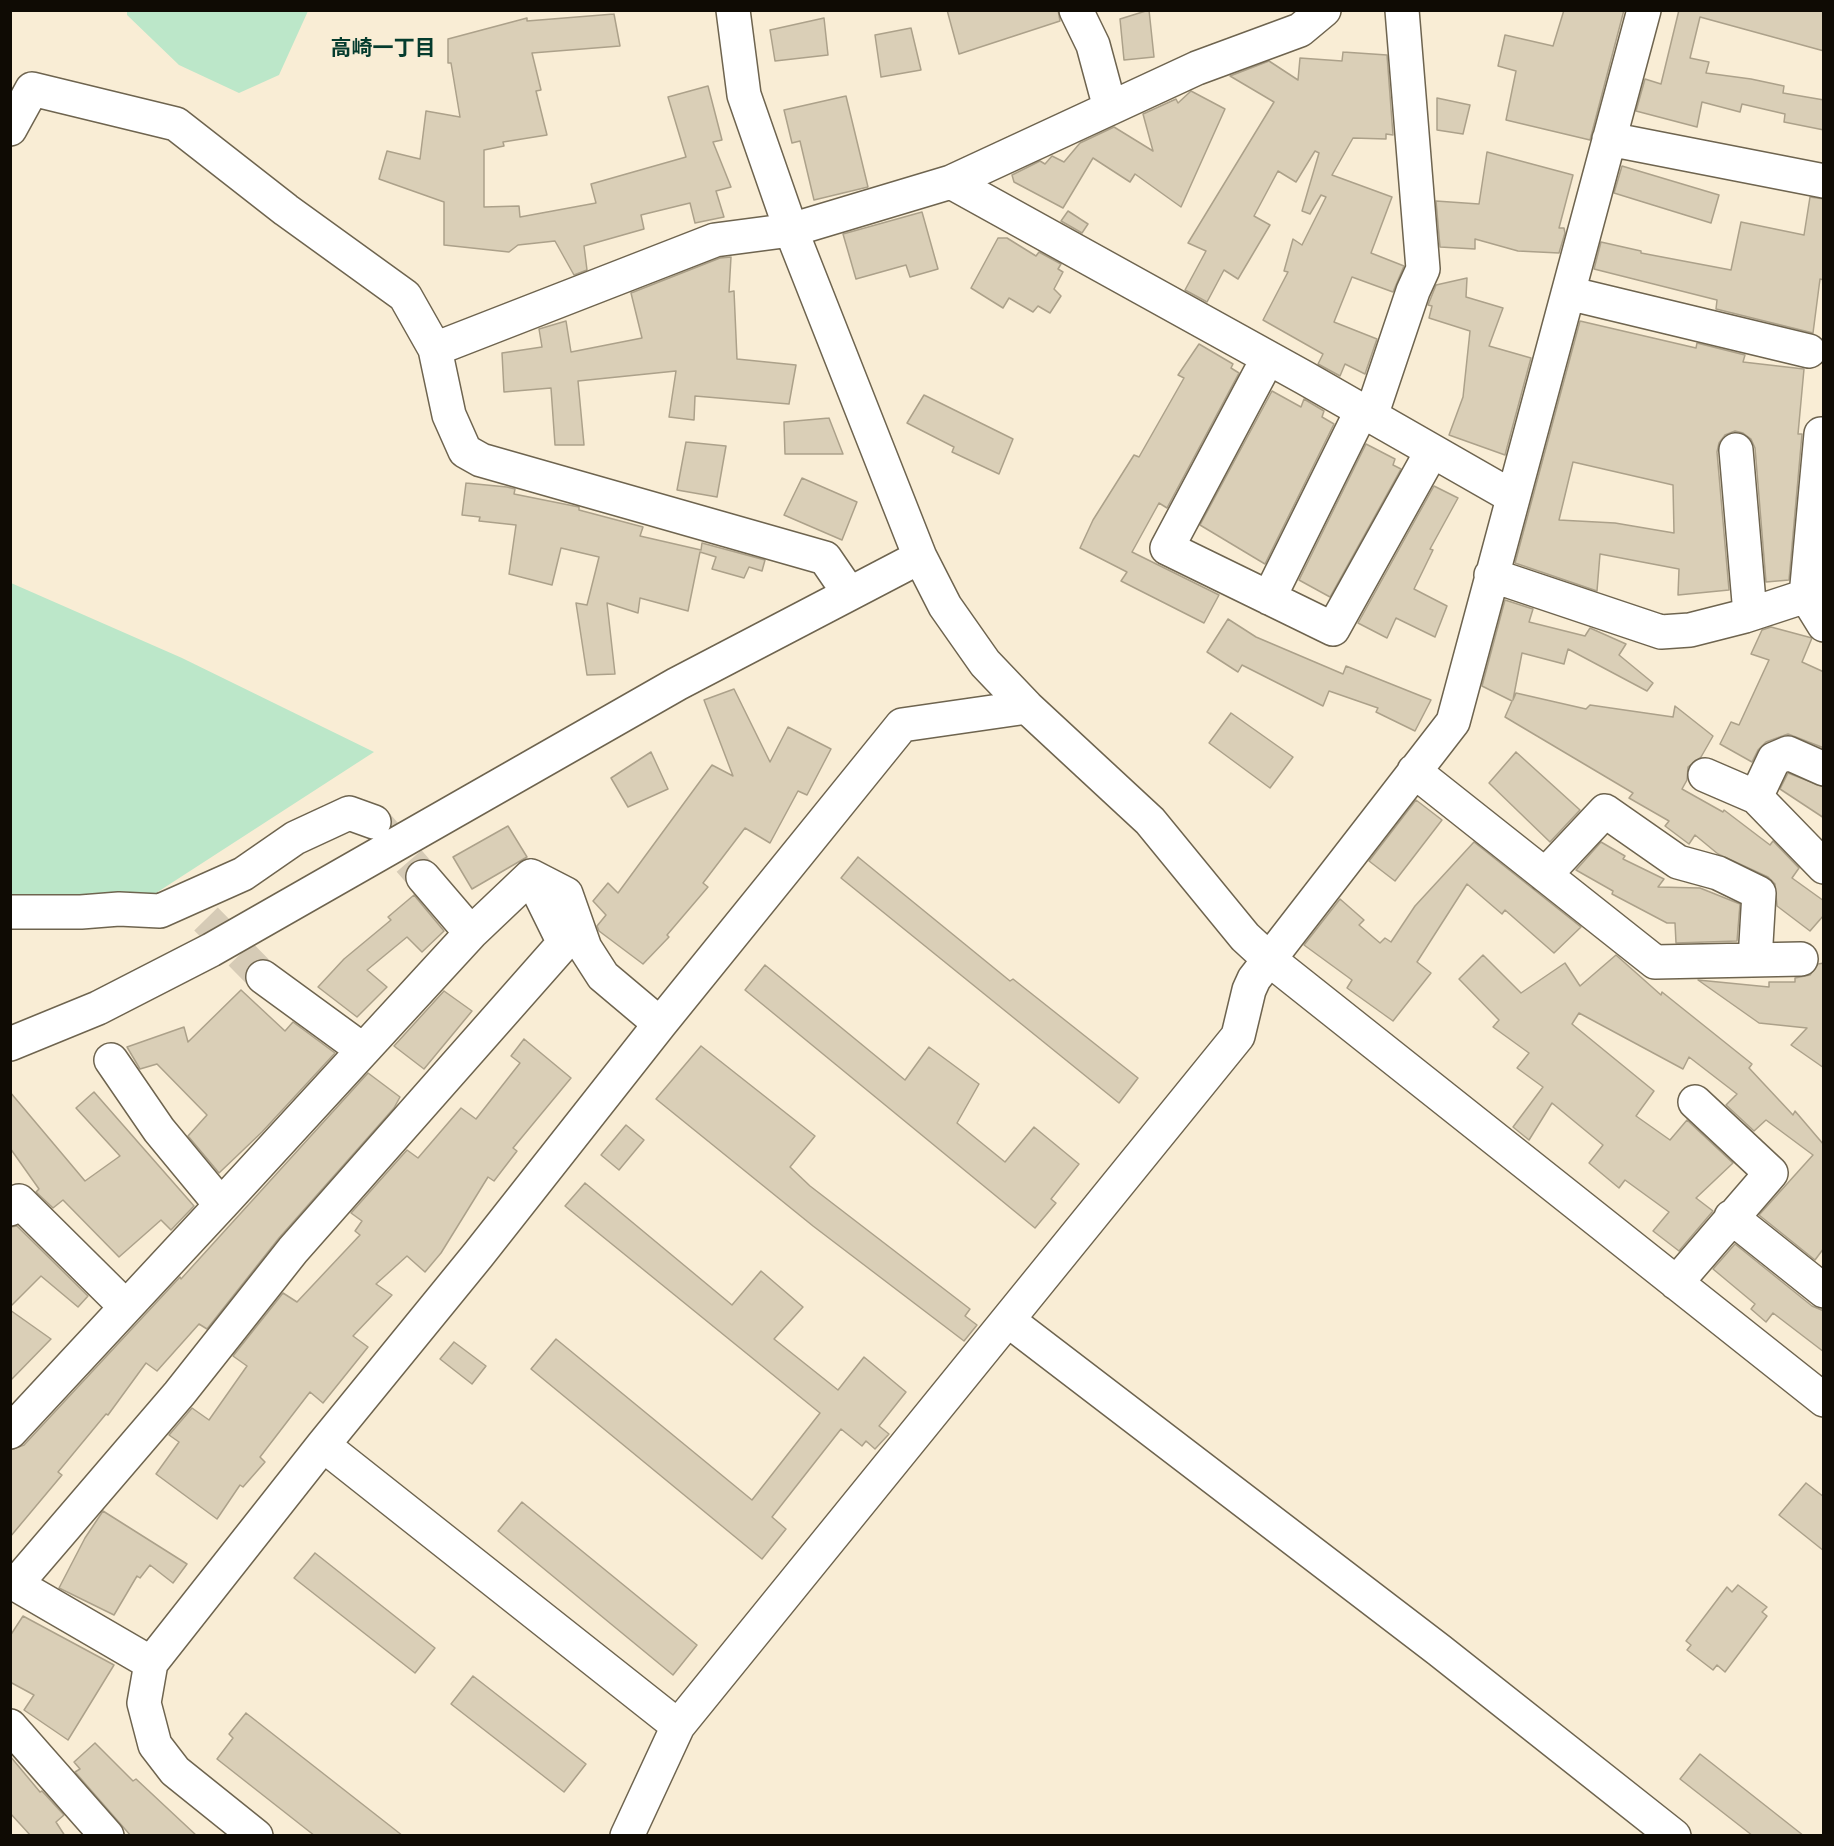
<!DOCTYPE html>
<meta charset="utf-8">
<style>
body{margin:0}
#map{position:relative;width:1834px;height:1846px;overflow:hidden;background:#f9edd5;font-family:"Varela Round",sans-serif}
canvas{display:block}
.frame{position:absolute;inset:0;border:12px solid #0f0b04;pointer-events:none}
</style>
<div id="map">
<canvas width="1834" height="1846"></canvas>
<div class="frame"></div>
</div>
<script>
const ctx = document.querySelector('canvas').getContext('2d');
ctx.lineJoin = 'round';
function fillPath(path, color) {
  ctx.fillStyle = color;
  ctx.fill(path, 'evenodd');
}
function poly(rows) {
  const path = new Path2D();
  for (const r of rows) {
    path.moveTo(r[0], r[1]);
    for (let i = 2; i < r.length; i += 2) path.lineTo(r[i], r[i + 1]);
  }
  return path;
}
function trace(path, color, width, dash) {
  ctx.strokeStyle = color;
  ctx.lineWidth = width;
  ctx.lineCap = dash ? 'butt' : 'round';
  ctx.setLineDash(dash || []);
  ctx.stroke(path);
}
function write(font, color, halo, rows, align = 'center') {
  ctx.font = font + ' "Varela Round","Noto Sans JP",sans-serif';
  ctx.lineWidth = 6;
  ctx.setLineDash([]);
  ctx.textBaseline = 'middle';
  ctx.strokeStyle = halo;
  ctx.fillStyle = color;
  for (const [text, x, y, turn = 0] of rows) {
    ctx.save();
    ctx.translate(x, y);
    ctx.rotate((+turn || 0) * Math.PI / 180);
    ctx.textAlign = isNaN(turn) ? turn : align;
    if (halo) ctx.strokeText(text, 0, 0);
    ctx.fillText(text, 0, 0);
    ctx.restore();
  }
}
fillPath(poly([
 [127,11,127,10,308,11,279,75,239,93,179,65,127,15],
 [11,583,182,658,374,752,105,926,11,904]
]), '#bce7c9');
const building = poly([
 [947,10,1058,10,1060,21,959,54,947,10],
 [1149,10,1154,57,1124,60,1120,19,1149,10],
 [1564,10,1624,10,1590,140,1506,120,1516,71,1498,66,1505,35,1553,46,1564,10],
 [1679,10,1824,10,1824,51,1700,17,1690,58,1709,62,1706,73,1751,79,1784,86,1783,93,1824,100,1824,130,1784,122,1785,114,1742,104,1740,112,1702,102,1697,127,1636,111,1645,79,1661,84,1679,10],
 [614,14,620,46,532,53,541,90,536,91,547,135,503,142,504,146,484,150,484,207,519,206,520,217,596,203,591,184,686,157,668,97,708,86,722,140,713,142,731,187,716,191,724,217,695,223,690,203,641,215,644,229,584,246,587,270,574,275,555,241,518,245,509,252,444,245,444,202,379,179,387,151,420,159,426,111,460,117,451,63,448,63,448,39,527,18,527,21,614,14],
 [824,18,828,55,775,61,770,30,824,18],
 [911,28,921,70,881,77,875,35,911,28],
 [1343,52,1387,55,1393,135,1386,134,1386,139,1353,138,1332,175,1392,197,1371,253,1404,266,1393,292,1352,277,1334,322,1377,339,1365,374,1345,364,1340,376,1318,364,1323,354,1263,320,1288,272,1284,271,1293,239,1302,245,1326,197,1321,195,1310,214,1302,211,1319,153,1315,151,1296,182,1278,171,1254,216,1270,225,1238,279,1224,270,1207,302,1185,290,1206,251,1188,243,1274,102,1230,76,1269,61,1298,80,1300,58,1342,61,1343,52],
 [1191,91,1225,109,1181,207,1135,174,1130,182,1093,158,1063,208,1014,182,1012,175,1040,161,1045,164,1052,156,1064,162,1080,143,1114,127,1153,151,1143,114,1176,99,1178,103,1191,91],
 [846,96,868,187,814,200,800,141,792,143,784,110,846,96],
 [1437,98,1470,105,1463,134,1437,130,1437,98],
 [1487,152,1573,175,1559,228,1564,228,1565,233,1559,253,1518,251,1475,239,1475,249,1440,247,1436,201,1479,204,1487,152],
 [1622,166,1719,195,1711,223,1614,193,1622,166],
 [1810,197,1824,199,1824,280,1820,279,1813,333,1716,309,1717,300,1594,269,1601,242,1641,251,1641,253,1731,270,1741,222,1804,235,1810,197],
 [1068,211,1088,224,1082,233,1061,221,1068,211],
 [922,212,938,269,910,277,906,265,856,279,843,234,922,212],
 [998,238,1007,238,1036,256,1039,252,1061,264,1058,269,1063,272,1054,289,1061,296,1050,313,1038,306,1033,312,1009,298,1003,308,971,288,998,238],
 [731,257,729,292,734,291,737,359,796,365,789,404,695,396,694,420,669,417,676,371,578,381,584,445,555,445,551,388,504,392,502,353,542,347,539,329,566,321,571,352,642,338,631,293,720,258,731,257],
 [1467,278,1466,297,1503,308,1489,346,1531,358,1505,455,1449,435,1463,397,1470,331,1429,318,1432,306,1428,305,1436,285,1467,278],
 [1580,321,1696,348,1697,343,1745,355,1743,362,1804,369,1798,434,1802,434,1789,580,1766,582,1755,448,1751,439,1743,433,1735,431,1725,435,1719,443,1717,452,1729,590,1678,595,1679,569,1600,554,1597,591,1515,563,1580,321],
 [1573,462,1673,485,1674,533,1615,523,1559,520,1573,462],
 [1199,344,1233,364,1231,368,1239,373,1167,508,1159,503,1132,552,1219,595,1204,623,1121,581,1127,572,1080,548,1093,520,1134,455,1139,457,1184,378,1178,375,1199,344],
 [1272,391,1301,407,1304,399,1324,411,1322,417,1334,424,1265,564,1200,525,1272,391],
 [924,395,1013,439,999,474,952,452,954,447,907,423,924,395],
 [829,418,843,454,785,454,784,422,829,418],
 [686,442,726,446,717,497,677,490,686,442],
 [1366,444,1395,459,1393,465,1401,469,1330,597,1299,580,1366,444],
 [802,478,857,502,842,540,784,515,802,478],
 [466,483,507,487,515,489,514,494,579,507,579,510,643,527,640,536,701,550,702,543,765,560,762,571,749,567,744,578,712,569,716,557,700,552,688,611,640,598,638,613,607,603,615,674,587,675,576,603,587,605,599,557,561,548,552,585,509,574,516,525,479,521,480,517,462,515,466,483],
 [1434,486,1458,498,1430,549,1433,550,1414,589,1447,606,1435,637,1396,618,1387,638,1358,623,1434,486],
 [1505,600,1533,609,1529,622,1585,636,1590,628,1626,644,1619,655,1653,683,1647,691,1568,649,1564,664,1522,653,1513,700,1516,693,1586,709,1590,705,1673,717,1675,706,1713,736,1701,757,1688,767,1687,780,1682,789,1723,812,1724,810,1770,845,1773,841,1799,868,1792,878,1824,901,1824,915,1810,931,1777,906,1775,884,1768,877,1718,854,1695,835,1689,844,1665,826,1669,821,1629,798,1633,793,1505,717,1512,701,1482,686,1505,600],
 [1228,619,1256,637,1343,674,1346,666,1431,700,1415,731,1376,712,1378,708,1329,691,1323,706,1242,665,1238,672,1207,652,1228,619],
 [1771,627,1812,638,1802,662,1824,672,1824,748,1788,734,1766,742,1758,750,1752,762,1720,744,1731,722,1739,725,1769,660,1751,654,1762,630,1771,627],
 [734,689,770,762,788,727,831,749,807,795,798,791,770,843,745,828,703,883,708,887,667,935,669,937,643,964,599,931,597,926,606,915,593,901,608,883,618,893,712,765,733,776,704,700,734,689],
 [1231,713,1293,757,1270,788,1209,743,1231,713],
 [651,752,668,789,628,807,611,778,651,752],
 [1516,752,1580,810,1550,842,1489,783,1516,752],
 [1788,773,1824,787,1824,818,1780,789,1788,773],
 [1416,800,1442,820,1395,881,1369,861,1416,800],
 [508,826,527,857,472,889,453,857,508,826],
 [1474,842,1581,927,1554,953,1505,910,1502,914,1467,884,1417,962,1431,973,1393,1021,1347,988,1352,980,1304,945,1340,899,1364,920,1359,925,1380,943,1385,938,1391,942,1415,906,1474,842],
 [1601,842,1625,856,1623,859,1664,879,1658,887,1700,888,1740,904,1737,941,1676,943,1675,923,1667,923,1612,894,1613,891,1576,870,1601,842],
 [858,857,1010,981,1013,979,1138,1078,1119,1103,841,878,858,857],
 [414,895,444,931,422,952,407,937,367,970,387,987,357,1017,318,987,344,959,391,920,388,917,414,895],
 [1483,955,1521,993,1565,963,1580,986,1616,955,1661,995,1662,992,1752,1064,1749,1068,1793,1115,1795,1111,1824,1145,1824,1248,1815,1260,1759,1215,1813,1155,1766,1120,1754,1131,1726,1105,1737,1094,1689,1057,1683,1069,1579,1013,1572,1024,1654,1091,1636,1116,1670,1140,1687,1120,1733,1163,1696,1198,1713,1211,1679,1251,1653,1231,1669,1212,1625,1180,1619,1188,1589,1163,1603,1145,1552,1103,1529,1140,1513,1127,1543,1087,1517,1068,1529,1053,1493,1027,1499,1020,1459,979,1483,955],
 [1824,963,1824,1068,1791,1045,1807,1028,1759,1023,1698,980,1769,987,1769,982,1795,982,1795,978,1810,975,1818,964,1824,963],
 [765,965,905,1080,929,1047,979,1084,957,1123,1005,1162,1034,1127,1079,1164,1051,1199,1056,1203,1035,1228,745,990,765,965],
 [241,990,285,1031,293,1022,335,1053,262,1132,219,1173,188,1136,207,1115,157,1064,140,1069,127,1047,184,1027,188,1042,241,990],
 [444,991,472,1011,424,1069,394,1046,444,991],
 [524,1039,571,1078,513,1148,517,1151,494,1181,488,1177,441,1253,425,1272,407,1256,376,1284,392,1295,353,1336,368,1347,323,1403,310,1392,260,1457,265,1462,243,1487,240,1485,217,1519,156,1474,179,1442,169,1435,192,1408,209,1420,247,1366,233,1356,283,1293,297,1302,360,1235,355,1231,362,1221,351,1213,407,1150,418,1158,461,1108,476,1119,520,1063,511,1056,524,1039],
 [701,1046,815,1136,790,1167,810,1186,970,1309,965,1316,977,1325,964,1341,813,1226,656,1099,701,1046],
 [368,1073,400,1097,394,1108,279,1238,207,1329,199,1324,157,1371,146,1363,108,1415,106,1414,58,1472,62,1475,10,1537,10,1450,24,1445,180,1277,181,1279,368,1073],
 [10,1092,85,1181,120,1156,76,1108,94,1092,194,1206,171,1230,161,1220,119,1257,63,1200,53,1208,36,1192,39,1189,10,1148,10,1092],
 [626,1125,644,1140,619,1170,601,1155,626,1125],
 [585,1183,732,1305,761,1271,803,1307,774,1339,838,1390,864,1357,906,1392,879,1426,889,1434,875,1449,866,1441,862,1446,841,1429,772,1517,786,1529,762,1559,531,1369,556,1339,752,1500,820,1413,565,1206,585,1183],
 [17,1226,88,1296,78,1307,41,1276,10,1307,10,1227,17,1226],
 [1735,1244,1812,1306,1824,1311,1824,1352,1773,1313,1766,1322,1751,1309,1755,1304,1713,1269,1735,1244],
 [10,1310,51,1339,10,1381,10,1310],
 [454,1342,486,1366,472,1384,440,1359,454,1342],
 [1806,1483,1824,1497,1824,1551,1779,1515,1806,1483],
 [522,1502,697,1645,673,1675,498,1531,522,1502],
 [103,1511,187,1564,173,1583,150,1565,140,1578,137,1576,114,1615,59,1588,85,1538,103,1511],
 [315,1553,435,1648,415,1673,294,1578,315,1553],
 [1738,1585,1767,1607,1762,1612,1767,1616,1725,1672,1717,1665,1713,1670,1687,1650,1691,1645,1686,1641,1727,1587,1732,1592,1738,1585],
 [23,1616,114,1665,68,1740,24,1710,34,1695,10,1682,10,1636,23,1616],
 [473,1676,586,1764,564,1792,451,1704,473,1676],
 [246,1713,403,1836,315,1836,217,1759,233,1738,229,1734,246,1713],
 [95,1743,133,1781,136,1779,197,1836,131,1836,75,1772,80,1769,74,1762,95,1743],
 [1700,1754,1804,1836,1753,1836,1680,1779,1700,1754],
 [10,1756,40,1792,42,1791,64,1815,56,1822,65,1836,31,1836,10,1813,10,1756]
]);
fillPath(building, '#dacfb7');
trace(building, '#aca18a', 1.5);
trace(poly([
 [377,824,423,877],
 [206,919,263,977]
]), '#d6cbb6', 33, [33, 16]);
const minor = poly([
 [733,10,744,95,791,230,920,557,945,606,985,663,1027,707,1150,821,1245,937,1270,960,1824,1400],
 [1076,10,1093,45,1110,108],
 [10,129,32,89,176,124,286,210,405,296,435,349,449,415,465,451,481,460,825,558,849,593],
 [1609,139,1824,181],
 [951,182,1305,378,1513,497],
 [1568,293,1809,351],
 [435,349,715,240,791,230,951,182,1197,68,1300,30,1324,10],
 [1268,358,1167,548,1333,629,1432,451],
 [1371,416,1413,291,1423,269,1402,10],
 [1821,434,1806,596,1824,625],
 [1736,450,1750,614],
 [1491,575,1661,632,1690,630,1745,616,1806,596,1824,587],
 [1269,598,1362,410],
 [1414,771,1655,962,1801,959],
 [1705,775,1756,797,1824,867],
 [1756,797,1774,759,1788,753,1824,769],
 [1545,875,1605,811,1678,862,1718,873,1759,893,1755,960],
 [423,877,471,933],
 [10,912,81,912,119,909,160,911,243,874,295,838,349,813,374,822],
 [263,977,363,1050],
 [10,1044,98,1008,211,950,677,684,920,557],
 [221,1205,471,933,531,876,566,894,585,948,603,976,660,1024],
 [10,1209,19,1201,126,1307],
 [1731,1217,1824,1291],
 [1676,1283,1771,1173,1695,1102],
 [1009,1321,1439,1650,1674,1836],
 [10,1432,221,1205,159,1130,111,1060],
 [323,1445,678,1726],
 [10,1581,151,1663],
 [16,1584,179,1394,293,1250,564,943,531,876],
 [10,1726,107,1836],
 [256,1836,175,1771,155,1745,144,1703,151,1663,323,1445,478,1255,660,1024,902,725,1027,707],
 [627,1836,678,1726,1238,1036,1249,990,1254,979,1453,722,1644,10]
]);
trace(minor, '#6e644f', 36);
trace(minor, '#fff', 33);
write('bold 21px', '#053c2e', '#f9edd5', [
 ["高崎一丁目",383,49]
]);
</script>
